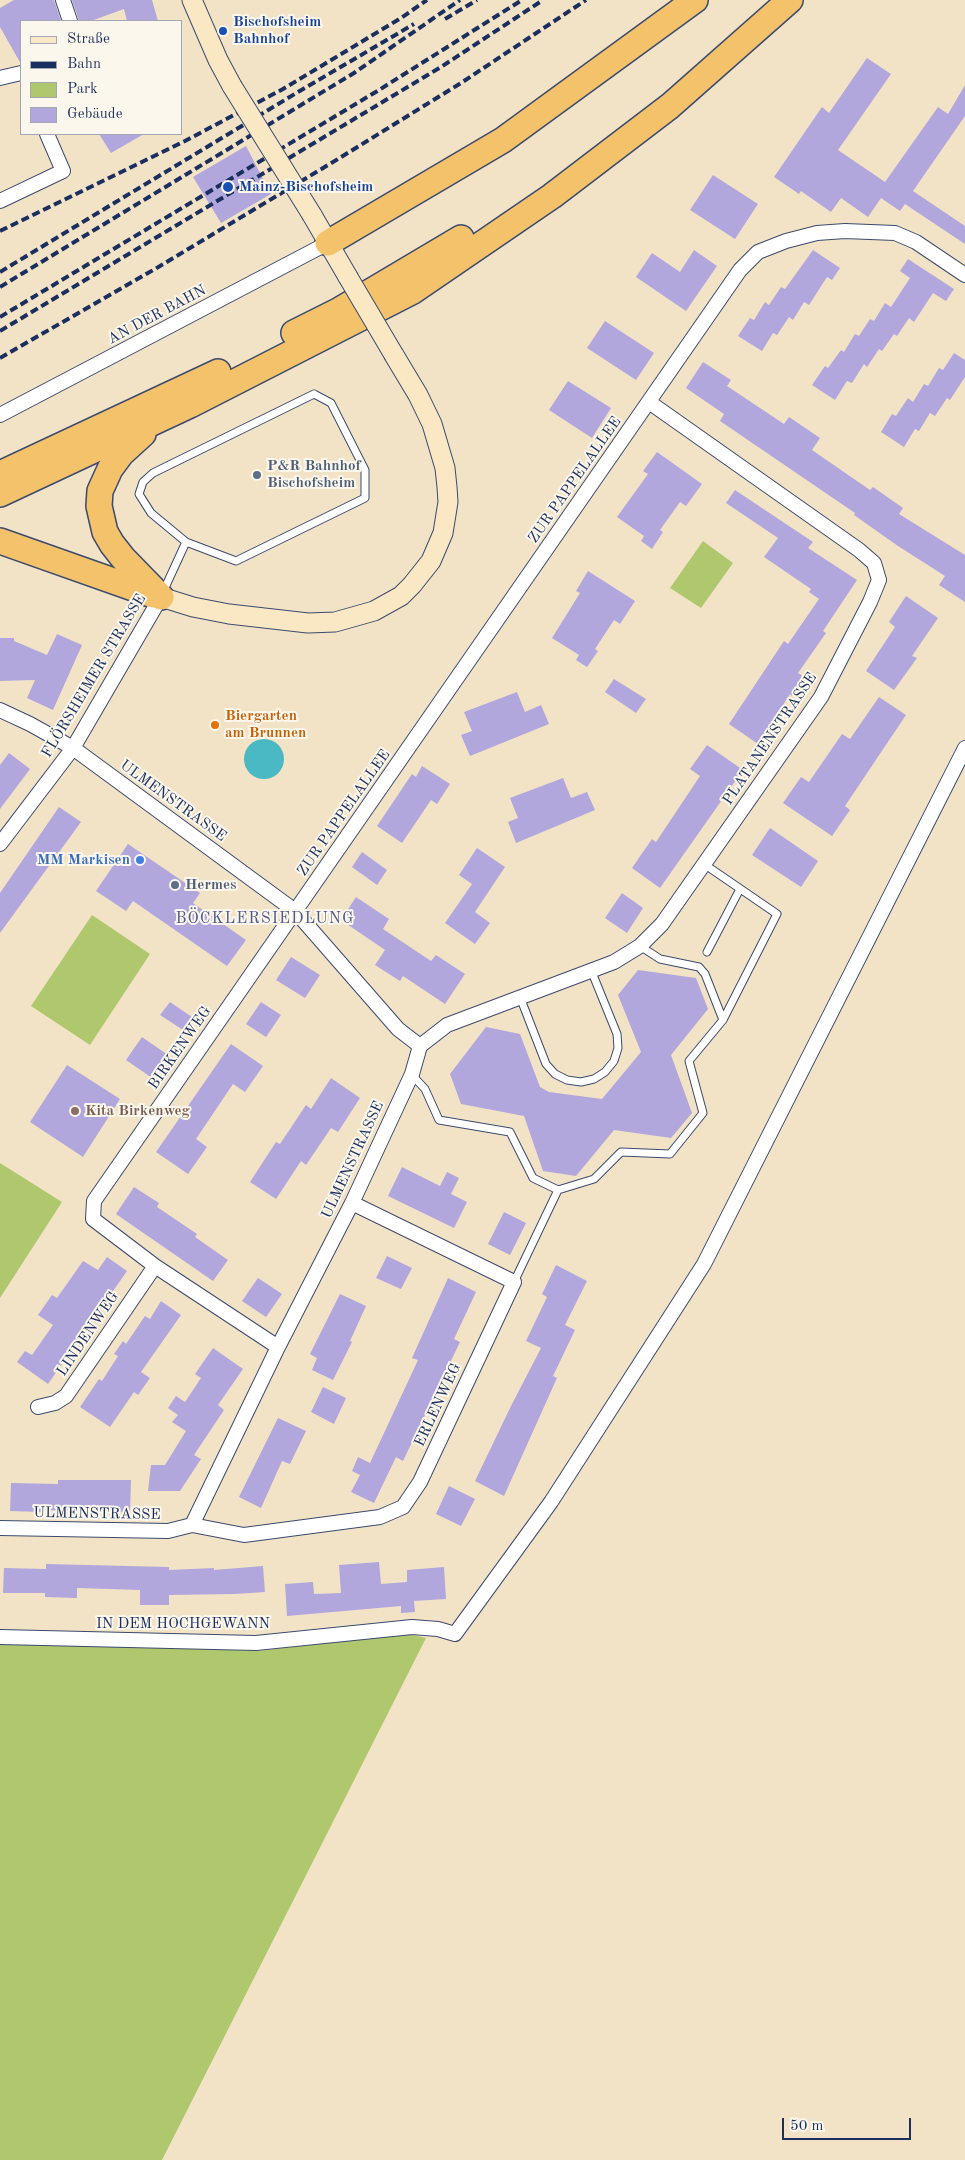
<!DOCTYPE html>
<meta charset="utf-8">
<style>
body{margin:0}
#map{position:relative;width:965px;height:2160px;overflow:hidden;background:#f2e3c7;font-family:"Old Standard TT",serif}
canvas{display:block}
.legend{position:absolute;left:20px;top:20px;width:162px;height:115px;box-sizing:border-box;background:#fbf7ec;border:1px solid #a1a7b3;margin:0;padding:6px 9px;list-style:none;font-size:15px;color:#1b2f5e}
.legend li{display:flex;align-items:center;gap:10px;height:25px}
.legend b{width:25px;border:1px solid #a1a7b3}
.scale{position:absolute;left:782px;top:2118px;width:129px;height:22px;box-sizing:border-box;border:2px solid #1b2f5e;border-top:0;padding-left:6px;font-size:15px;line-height:18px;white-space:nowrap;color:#1b2f5e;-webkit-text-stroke:4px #fbf7ec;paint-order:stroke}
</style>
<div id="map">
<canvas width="965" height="2160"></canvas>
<ul class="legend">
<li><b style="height:6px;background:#fae7c3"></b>Straße</li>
<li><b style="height:6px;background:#1b2f5e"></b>Bahn</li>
<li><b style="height:14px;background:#b0c86d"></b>Park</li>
<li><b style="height:14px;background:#b1a7dc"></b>Gebäude</li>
</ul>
<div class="scale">50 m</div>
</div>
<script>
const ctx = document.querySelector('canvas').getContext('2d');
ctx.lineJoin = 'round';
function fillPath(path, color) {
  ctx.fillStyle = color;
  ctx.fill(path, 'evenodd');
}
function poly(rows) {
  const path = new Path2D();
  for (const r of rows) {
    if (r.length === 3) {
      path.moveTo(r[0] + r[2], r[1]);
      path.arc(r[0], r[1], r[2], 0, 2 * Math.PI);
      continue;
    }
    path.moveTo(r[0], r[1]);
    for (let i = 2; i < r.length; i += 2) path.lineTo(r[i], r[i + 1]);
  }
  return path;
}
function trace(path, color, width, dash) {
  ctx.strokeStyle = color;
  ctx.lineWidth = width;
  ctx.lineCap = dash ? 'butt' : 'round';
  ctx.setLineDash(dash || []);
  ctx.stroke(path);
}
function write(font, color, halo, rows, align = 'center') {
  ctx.font = font + ' "Old Standard TT",serif';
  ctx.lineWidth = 4;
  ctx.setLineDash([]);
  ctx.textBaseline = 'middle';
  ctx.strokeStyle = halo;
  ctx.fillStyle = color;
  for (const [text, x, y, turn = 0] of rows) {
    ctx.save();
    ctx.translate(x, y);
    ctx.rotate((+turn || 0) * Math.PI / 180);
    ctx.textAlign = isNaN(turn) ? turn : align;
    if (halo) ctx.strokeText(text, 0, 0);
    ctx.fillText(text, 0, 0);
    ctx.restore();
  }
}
fillPath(poly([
 [703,541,733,563,701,608,670,588],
 [92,915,150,954,90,1045,31,1006],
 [0,1163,62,1202,0,1298],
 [409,1634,426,1638,162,2160,0,2160,0,1645,97,1645,258,1651]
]), '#b0c86d');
fillPath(poly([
 [264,759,20]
]), '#4bb9c3');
fillPath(poly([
 [14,0,54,0,61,21,21,21,21,64,0,27,0,8],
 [72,0,152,0,158,21,127,21,124,9,91,21,79,21],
 [867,58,891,74,838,150,885,182,938,107,948,114,965,85,965,116,913,191,965,226,965,244,905,204,900,211,881,198,868,217,841,198,831,212,801,191,799,194,774,177,822,107,829,113],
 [99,134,144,134,111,153],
 [246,146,271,194,221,223,193,177],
 [713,175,758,204,735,239,690,210],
 [694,250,717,266,686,311,636,277,652,253,680,272],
 [813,250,840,268,832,280,827,277,809,305,804,302,793,320,789,317,777,335,773,333,762,351,738,336,750,318,754,320,765,302,769,305,781,287,785,289],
 [908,259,954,289,946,301,933,293,914,322,909,318,897,336,894,334,882,351,879,349,867,367,864,364,852,383,847,381,835,400,812,385,825,366,828,368,841,350,844,352,855,334,859,336,870,319,874,321,885,303,891,307,910,278,900,271],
 [605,321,654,353,636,380,587,348],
 [954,353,965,360,965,377,950,400,947,398,935,416,930,413,919,431,915,429,904,447,881,432,892,414,896,416,908,398,913,402,924,384,928,386,939,368,943,370],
 [703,362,731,380,727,386,784,424,789,417,820,438,812,450,870,490,873,487,903,508,899,514,965,555,965,602,939,585,945,576,898,546,854,515,855,513,720,421,724,414,686,388],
 [568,381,611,408,592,438,549,410],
 [657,452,702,484,686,506,680,502,660,530,663,532,652,549,641,541,644,536,617,517,648,474,643,471],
 [735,490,813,542,808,548,857,580,823,631,826,633,798,673,804,677,792,696,790,694,758,744,729,724,784,641,788,644,819,599,809,592,811,589,764,557,778,538,726,503],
 [588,571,635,601,620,624,614,620,595,649,598,651,587,667,576,660,579,655,552,638,580,593,576,591],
 [906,596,938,618,912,656,917,658,894,690,866,671,895,627,889,622],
 [57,634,82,645,53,710,27,698,35,680,0,681,0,638,14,638,14,641,47,655],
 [614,679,646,699,636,713,605,692],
 [517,692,525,712,541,705,549,724,470,756,461,735,472,731,464,712],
 [879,697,906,715,845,806,850,810,832,836,783,803,801,777,809,782,842,734,850,739],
 [707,745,743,770,660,888,632,868,652,839,656,842,700,776,690,769],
 [9,753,30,769,0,809,0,765],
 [422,766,450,784,437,804,431,800,402,843,377,826,412,774,416,777],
 [563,778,571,798,587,792,595,810,516,843,508,822,518,818,510,798],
 [59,807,81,822,0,933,0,893],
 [770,828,818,861,801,887,752,855],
 [128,844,200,893,193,903,246,940,227,966,133,901,126,911,96,891],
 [477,848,505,867,475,912,490,923,475,944,445,923,472,884,459,875],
 [362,852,387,870,377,885,352,867],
 [622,893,643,908,627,933,605,918],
 [356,897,389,919,383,929,431,961,436,955,465,974,445,1004,403,976,400,981,375,965,385,950,341,920],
 [291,957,320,975,305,998,276,980],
 [638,970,696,978,708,1009,671,1055,692,1113,671,1138,614,1130,576,1176,543,1171,524,1116,461,1104,450,1074,486,1027,520,1034,540,1087,549,1092,602,1099,641,1052,618,995],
 [170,1002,192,1017,183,1030,160,1015],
 [261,1002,281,1015,266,1037,246,1024],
 [142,1037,168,1055,152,1078,126,1060],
 [231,1044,263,1066,245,1092,233,1084,196,1139,207,1147,188,1174,156,1152],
 [67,1065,120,1099,83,1157,30,1122],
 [331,1078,360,1098,338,1132,331,1128,306,1165,301,1161,276,1199,250,1182,276,1142,280,1144,306,1105,311,1109],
 [402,1167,440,1186,447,1172,459,1178,451,1194,467,1202,454,1228,388,1196],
 [134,1187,159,1203,157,1207,197,1234,195,1237,228,1260,213,1281,116,1214],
 [504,1212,526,1223,510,1255,488,1244],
 [387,1256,412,1268,401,1289,376,1278],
 [107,1257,127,1271,48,1384,17,1362,25,1351,32,1355,53,1325,38,1315,52,1295,57,1298,83,1261,98,1270],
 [556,1265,587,1281,565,1325,575,1330,553,1376,557,1378,504,1496,475,1481,511,1406,541,1348,526,1341,547,1297,542,1294],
 [258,1278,282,1294,266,1317,242,1301],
 [448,1278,476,1292,454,1339,460,1342,403,1461,396,1457,374,1503,351,1492,360,1475,352,1471,358,1457,370,1463,418,1360,412,1358],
 [340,1294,366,1306,350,1341,352,1342,333,1380,312,1370,317,1358,310,1354],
 [161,1301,181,1315,141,1372,150,1378,138,1395,134,1392,110,1427,80,1407,99,1379,102,1381,118,1356,114,1354,123,1341,126,1344,145,1316,150,1319],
 [213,1348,243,1369,218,1405,224,1410,194,1455,201,1459,180,1491,148,1491,151,1465,165,1465,186,1431,172,1422,178,1415,168,1408,176,1396,185,1402,201,1378,195,1374],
 [323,1387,346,1398,334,1424,311,1412],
 [278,1418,306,1431,290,1464,282,1461,261,1508,239,1497],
 [58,1480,131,1480,130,1512,41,1510,41,1512,10,1511,11,1483,58,1484],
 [449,1486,475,1499,461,1526,436,1514],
 [379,1562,381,1584,407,1582,407,1570,444,1567,446,1599,414,1601,415,1612,401,1613,401,1606,287,1616,285,1584,313,1582,314,1594,341,1593,339,1565],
 [46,1564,169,1567,169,1570,214,1568,214,1570,263,1566,265,1592,235,1594,169,1595,169,1605,140,1605,140,1590,77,1588,77,1598,45,1597,45,1593,3,1593,4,1568,46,1569]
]), '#b1a7dc');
const lane = poly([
 [314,394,331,403,365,470,365,498,236,561,186,542,151,513,139,494,143,482,153,473,314,394],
 [163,592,186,542],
 [640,946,660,959,699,967,705,974,723,1020],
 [707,952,740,889],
 [520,997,546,1064,555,1074,567,1080,581,1082,594,1079,605,1072,614,1061,618,1048,617,1034,591,970],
 [412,1075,425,1089,439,1120,510,1132,533,1178,558,1190,594,1179,621,1152,670,1154,703,1113,689,1061,723,1020,777,914,704,864],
 [514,1282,558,1190]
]);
const street = poly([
 [63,0,70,21],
 [0,78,21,73],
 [0,201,63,171,47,134],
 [0,415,328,243],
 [0,710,30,724,73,748,295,911,398,1029,420,1046],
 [0,844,73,748,161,597],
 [420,1046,447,1025,614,962,640,946,662,924,821,697,870,602,879,580,874,563,859,550,649,402],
 [278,1347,155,1266,93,1219,94,1201,740,270,758,252,786,241,817,233,845,231,895,233,916,242,965,275],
 [38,1407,55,1403,66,1396,155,1266],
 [192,1525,278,1347,352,1203,412,1074,420,1046],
 [0,1528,168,1531,192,1525,244,1535,380,1517,403,1507,420,1482,514,1282,352,1203],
 [0,1637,256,1643,412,1627,438,1629,455,1634,551,1502,704,1264,965,748]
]);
const secondary = poly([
 [192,0,218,60,232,86],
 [312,215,348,277],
 [161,597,193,607,229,614,308,623,335,622,374,611,401,596,412,585,431,561,443,533,448,502,447,487,445,468,432,424,418,395,394,355]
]);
const highway = poly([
 [328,243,503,140,695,0],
 [294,333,338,311,461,238],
 [143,434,121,454,110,469,100,491,99,506,105,532,112,544,123,558,161,597],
 [0,474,218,372],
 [0,494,190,405,413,291,552,196,670,106,790,0],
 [0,541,153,595]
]);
trace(lane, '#3b4a6e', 9);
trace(street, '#3b4a6e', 16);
trace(secondary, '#3b4a6e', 21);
trace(highway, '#3b4a6e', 28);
trace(lane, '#fff', 7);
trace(street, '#fff', 14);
trace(secondary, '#fae7c3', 19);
trace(highway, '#f3c26a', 25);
trace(poly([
 [445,19,477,0],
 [0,231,185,141,283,89,401,18,427,0],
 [0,272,298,92,414,24],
 [0,287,354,73,460,0],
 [0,317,379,90,522,0],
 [0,331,441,67,543,0],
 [0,358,155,269,338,159,461,83,586,0]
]), '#1b2f5e', 4, [8, 4]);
const secondaryBridge = poly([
 [232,86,312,215],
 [348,277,394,355]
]);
trace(secondaryBridge, '#3b4a6e', 21, []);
trace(secondaryBridge, '#fae7c3', 19);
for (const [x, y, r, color] of [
 [223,31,5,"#1a4fb4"],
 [228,187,6,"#1a4fb4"],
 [257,475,5,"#5c6f8a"],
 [215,725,5,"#e8710a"],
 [140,860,5,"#3f7fe0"],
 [175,885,5,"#5c6f8a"],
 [75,1111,5,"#8d6e63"]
]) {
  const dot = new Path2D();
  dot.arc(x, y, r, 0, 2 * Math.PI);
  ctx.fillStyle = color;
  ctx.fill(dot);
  trace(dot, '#fbf7ec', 2);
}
write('bold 15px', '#164399', '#fbf7ec', [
 ["Bischofsheim",233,22],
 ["Bahnhof",233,39],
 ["Mainz-Bischofsheim",239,187]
], 'left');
write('15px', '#1b2f5e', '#fbf7ec', [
 ["AN DER BAHN",157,315,-28],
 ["ZUR PAPPELALLEE",575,480,-55],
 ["FLÖRSHEIMER STRASSE",94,676,-59],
 ["PLATANENSTRASSE",770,739,-56],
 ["ULMENSTRASSE",173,801,36],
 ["ZUR PAPPELALLEE",344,813,-55],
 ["BIRKENWEG",180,1048,-55],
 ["ULMENSTRASSE",353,1160,-65],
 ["LINDENWEG",88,1334,-56],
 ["ERLENWEG",438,1405,-65],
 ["ULMENSTRASSE",97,1514,1],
 ["IN DEM HOCHGEWANN",183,1624]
]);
write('bold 15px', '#4e5e75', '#fbf7ec', [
 ["P&R Bahnhof",267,466],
 ["Bischofsheim",267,483],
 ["Hermes",185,885]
], 'left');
write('bold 15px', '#c56008', '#fbf7ec', [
 ["Biergarten",225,716],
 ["am Brunnen",225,733]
], 'left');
write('bold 15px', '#366cbe', '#fbf7ec', [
 ["MM Markisen",130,860]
], 'right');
write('bold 15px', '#785e54', '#fbf7ec', [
 ["Kita Birkenweg",85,1111]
], 'left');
ctx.letterSpacing = '1px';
write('16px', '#50598a', '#fbf7ec', [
 ["BÖCKLERSIEDLUNG",265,919]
]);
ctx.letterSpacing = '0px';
</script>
